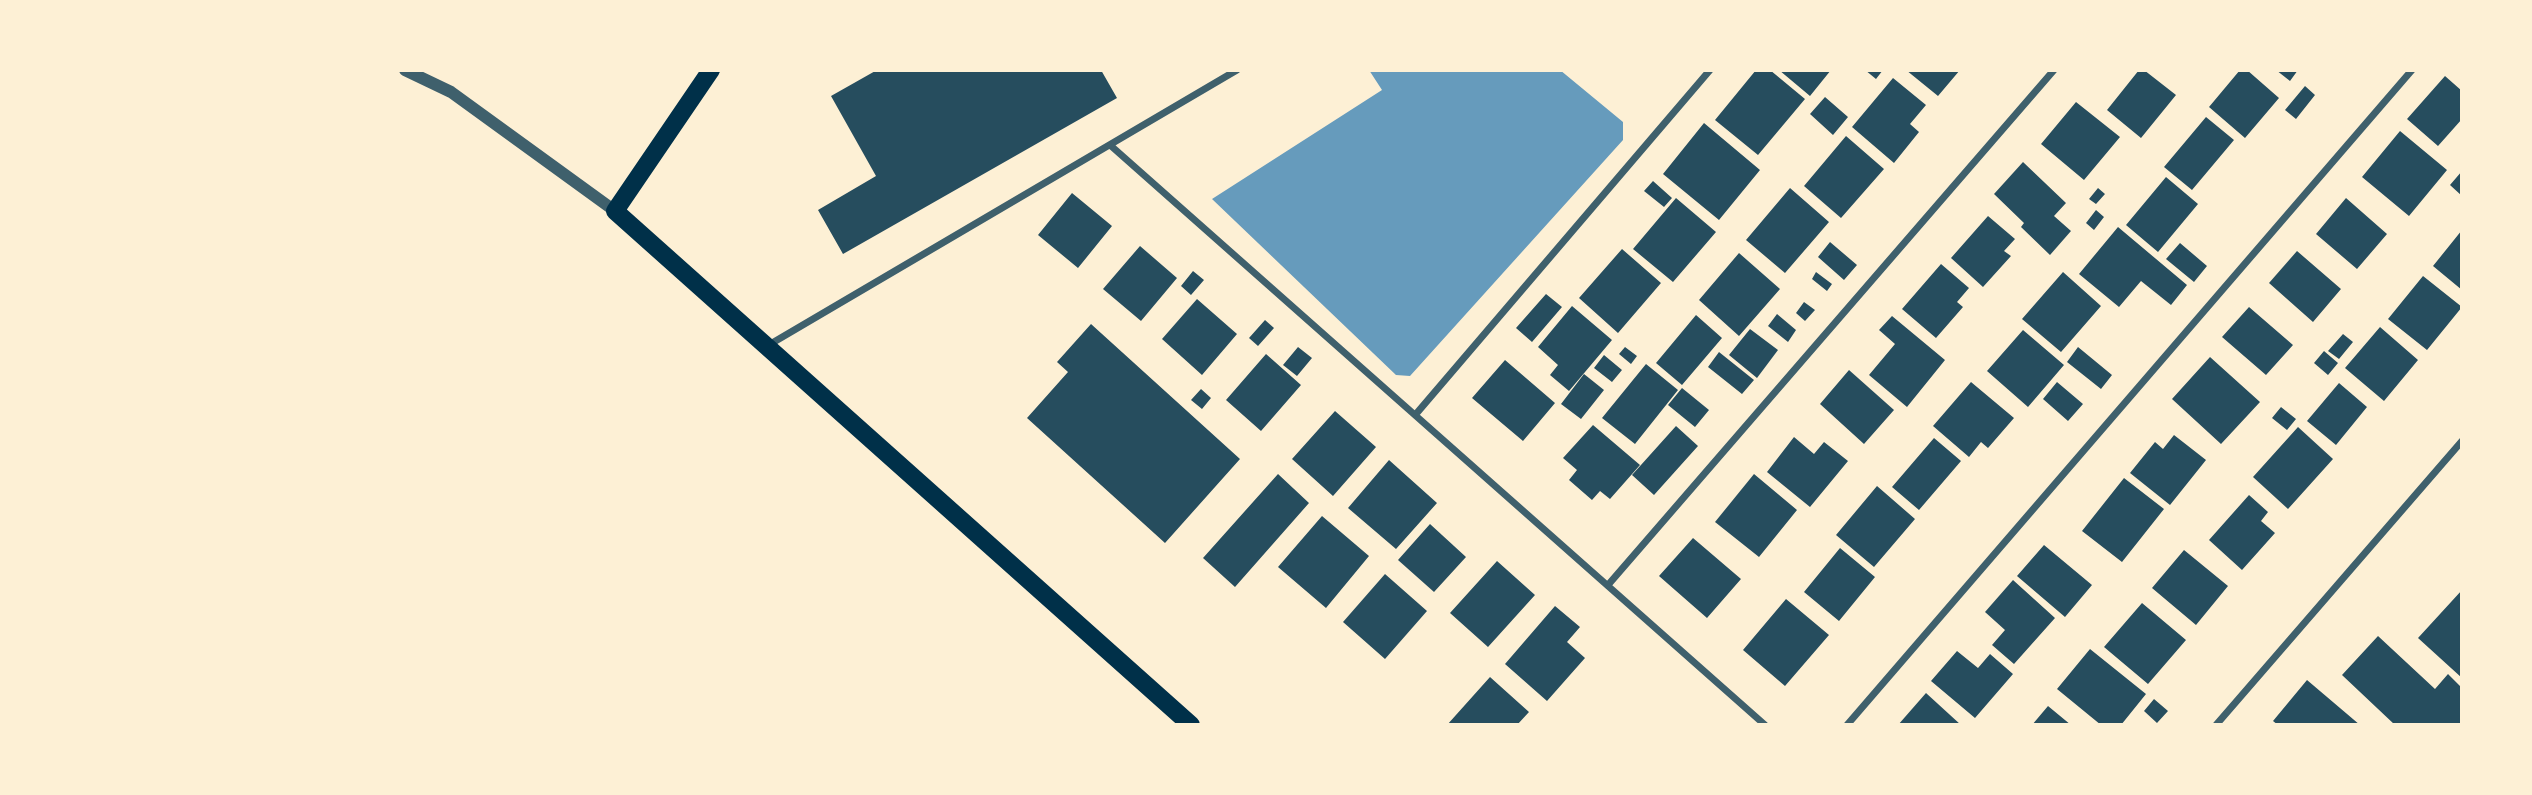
<!DOCTYPE html>
<style>
body{margin:0}
#map{position:relative;width:2532px;height:795px;overflow:hidden;background:#fdf0d5;font-family:"Exo 2",sans-serif}
canvas{display:block}
.frame{position:absolute;inset:0;border:72px solid #fdf0d5;pointer-events:none}
</style>
<div id="map">
<canvas width="2532" height="795"></canvas>
<div class="frame"></div>
</div>
<script>
const ctx = document.querySelector('canvas').getContext('2d');
ctx.lineJoin = 'round';
function fillPath(path, color) {
  ctx.fillStyle = color;
  ctx.fill(path, 'evenodd');
}
function poly(rows) {
  const path = new Path2D();
  for (const r of rows) {
    path.moveTo(r[0], r[1]);
    for (let i = 2; i < r.length; i += 2) path.lineTo(r[i], r[i + 1]);
  }
  return path;
}
function trace(path, color, width, dash) {
  ctx.strokeStyle = color;
  ctx.lineWidth = width;
  ctx.lineCap = dash ? 'butt' : 'round';
  ctx.setLineDash(dash || []);
  ctx.stroke(path);
}
fillPath(poly([
 [1369,70,1560,70,1623,122,1623,140,1410,376,1396,375,1212,199,1382,90]
]), '#669bbc');
fillPath(poly([
 [877,70,1101,70,1117,98,843,254,818,210,876,176,831,96],
 [1756,70,1770,70,1805,99,1758,155,1715,120],
 [1779,70,1831,70,1810,96],
 [1865,70,1883,70,1876,79],
 [1906,70,1960,70,1938,96],
 [2139,70,2144,70,2176,95,2141,138,2107,110],
 [2240,70,2247,70,2279,98,2245,138,2209,107],
 [2276,70,2298,70,2290,81],
 [2445,76,2462,91,2462,119,2438,146,2407,119],
 [1893,78,1926,105,1910,124,1919,132,1894,163,1852,127],
 [2305,86,2315,95,2296,119,2285,110],
 [1825,97,1848,117,1833,135,1810,114],
 [2076,102,2120,137,2084,180,2041,144],
 [2206,117,2234,140,2192,190,2164,167],
 [1704,123,1760,170,1719,220,1663,174],
 [2400,131,2447,170,2409,216,2362,177],
 [1846,136,1884,169,1841,218,1804,186],
 [2023,162,2066,203,2054,216,2071,231,2050,255,2021,227,2024,223,1994,194],
 [2462,171,2462,196,2450,185],
 [2166,177,2198,204,2158,252,2126,225],
 [1653,181,1672,198,1664,207,1644,191],
 [1790,188,1829,222,1785,273,1746,240],
 [2098,188,2105,194,2096,204,2089,199],
 [1072,193,1112,226,1078,268,1038,235],
 [1676,198,1716,232,1673,282,1633,249],
 [2346,198,2387,234,2357,269,2316,234],
 [2096,210,2104,217,2094,230,2086,223],
 [1988,216,2015,239,2004,251,2011,256,1983,287,1951,258],
 [2118,227,2187,285,2171,305,2141,281,2119,307,2079,274],
 [2462,230,2462,290,2433,266],
 [1830,242,1857,265,1844,280,1818,257],
 [2180,243,2207,266,2194,282,2166,259],
 [1140,246,1177,278,1141,321,1103,289],
 [1622,249,1661,283,1618,333,1579,298],
 [2297,251,2341,289,2313,322,2269,283],
 [1739,253,1780,289,1739,336,1699,300],
 [1941,264,1969,288,1957,302,1963,307,1936,338,1902,309],
 [1193,271,1204,280,1191,295,1181,286],
 [1816,272,1832,284,1827,291,1812,279],
 [2063,272,2101,306,2061,352,2022,319],
 [2423,276,2462,307,2427,350,2388,319],
 [1546,294,1562,307,1532,342,1516,328],
 [1197,299,1237,334,1202,375,1162,339],
 [1804,302,1815,310,1805,321,1796,313],
 [1572,306,1612,340,1569,391,1550,375,1558,365,1538,347],
 [2249,307,2293,345,2266,375,2222,337],
 [1777,314,1796,330,1788,342,1768,326],
 [1696,315,1722,338,1682,385,1656,363],
 [1892,316,1945,360,1907,407,1869,375,1895,344,1879,330],
 [1265,320,1274,328,1258,346,1249,338],
 [1091,324,1240,459,1165,543,1027,418,1068,372,1057,362],
 [2380,327,2418,360,2384,401,2345,368],
 [1750,329,1778,350,1757,378,1729,355],
 [2023,330,2064,365,2028,407,1987,371],
 [2343,334,2353,342,2339,359,2328,351],
 [1298,347,1312,358,1297,376,1283,365],
 [1625,347,1637,356,1631,364,1619,354],
 [2078,347,2112,375,2101,389,2067,362],
 [2324,351,2338,363,2328,375,2314,363],
 [1719,352,1754,380,1742,394,1708,367],
 [1266,354,1301,385,1261,431,1226,400],
 [1604,355,1622,370,1612,382,1594,368],
 [2210,357,2260,402,2221,444,2172,399],
 [1505,360,1555,403,1523,441,1472,398],
 [1646,364,1678,390,1635,444,1602,418],
 [1849,370,1894,410,1864,444,1820,404],
 [1584,374,1604,390,1581,419,1561,404],
 [1971,382,2014,418,1988,448,1981,442,1969,457,1933,426],
 [2057,382,2083,404,2068,421,2043,399],
 [2339,383,2367,407,2336,445,2307,421],
 [1682,388,1709,410,1695,427,1668,405],
 [1201,389,1211,398,1202,409,1191,400],
 [2281,407,2296,419,2287,430,2272,418],
 [1335,411,1376,447,1333,496,1292,459],
 [1593,425,1640,465,1610,499,1600,491,1592,500,1569,480,1577,470,1563,458],
 [1676,426,1698,446,1654,495,1632,475],
 [2298,427,2333,459,2288,509,2253,477],
 [2174,435,2206,460,2170,505,2130,473,2155,442,2163,449],
 [1794,437,1814,454,1824,442,1848,461,1810,507,1767,472],
 [1934,438,1961,461,1919,510,1892,487],
 [1389,460,1437,503,1396,549,1348,508],
 [1278,474,1309,503,1235,587,1203,558],
 [1754,474,1797,510,1759,557,1715,522],
 [2124,478,2164,509,2122,562,2082,531],
 [1877,486,1915,519,1874,567,1836,535],
 [2249,495,2268,512,2261,521,2275,533,2242,570,2209,540],
 [1322,516,1369,556,1326,608,1278,567],
 [1430,524,1466,557,1434,592,1398,560],
 [1693,538,1741,579,1707,618,1659,576],
 [2044,545,2092,585,2065,617,2017,576],
 [1840,548,1875,577,1839,621,1804,592],
 [2184,550,2228,586,2196,625,2152,588],
 [1497,561,1535,595,1488,647,1450,613],
 [1385,574,1427,611,1385,659,1343,622],
 [2013,580,2055,618,2014,664,1992,645,2005,630,1985,612],
 [2462,590,2462,678,2418,638],
 [1786,599,1829,635,1785,686,1743,650],
 [2142,603,2186,640,2148,684,2104,647],
 [1555,606,1580,627,1567,642,1585,658,1547,701,1505,664],
 [2378,636,2435,689,2448,674,2462,688,2462,725,2395,725,2342,675],
 [2090,649,2146,694,2121,725,2101,725,2057,689],
 [1957,651,1978,668,1990,654,2013,674,1975,718,1931,681],
 [1490,677,1529,712,1517,725,1447,725],
 [2307,680,2360,725,2278,725,2273,721],
 [1926,693,1961,725,1898,725],
 [2154,699,2168,711,2157,723,2144,711],
 [2048,706,2071,725,2032,725]
]), '#264d5e');
trace(poly([
 [1110,145,1765,725],
 [767,346,1237,70],
 [1416,414,1710,70],
 [1608,585,2054,70],
 [1847,725,2412,70],
 [2216,725,2462,441]
]), '#3f606c', 7);
trace(poly([
 [405,70,451,92,615,211]
]), '#3f606c', 12);
trace(poly([
 [711,70,615,211,1191,725]
]), '#003049', 18);
</script>
